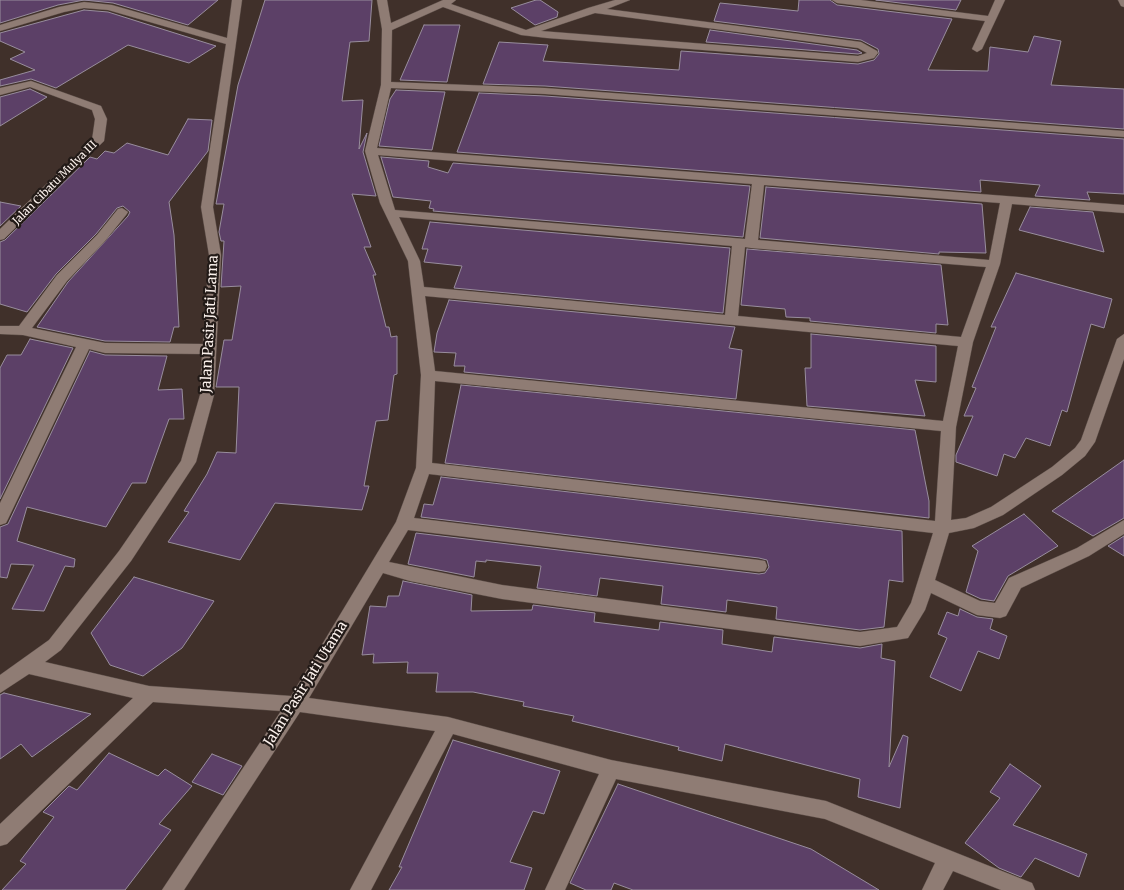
<!DOCTYPE html>
<style>
body{margin:0}
canvas{display:block;background:#40302a}
</style>
<canvas width="1124" height="890"></canvas>
<script>
const ctx = document.querySelector('canvas').getContext('2d');
ctx.lineJoin = 'round';
function fillPath(path, color) {
  ctx.fillStyle = color;
  ctx.fill(path, 'evenodd');
}
function poly(rows) {
  const path = new Path2D();
  for (const r of rows) {
    path.moveTo(r[0], r[1]);
    for (let i = 2; i < r.length; i += 2) path.lineTo(r[i], r[i + 1]);
  }
  return path;
}
function trace(path, color, width, dash) {
  ctx.strokeStyle = color;
  ctx.lineWidth = width;
  ctx.lineCap = dash ? 'butt' : 'round';
  ctx.setLineDash(dash || []);
  ctx.stroke(path);
}
function write(font, color, halo, rows, align = 'center') {
  ctx.font = font + ' Merriweather,serif';
  ctx.lineWidth = 4.5;
  ctx.setLineDash([]);
  ctx.textBaseline = 'middle';
  ctx.strokeStyle = halo;
  ctx.fillStyle = color;
  for (const [text, x, y, turn = 0] of rows) {
    ctx.save();
    ctx.translate(x, y);
    ctx.rotate((+turn || 0) * Math.PI / 180);
    ctx.textAlign = isNaN(turn) ? turn : align;
    if (halo) ctx.strokeText(text, 0, 0);
    ctx.fillText(text, 0, 0);
    ctx.restore();
  }
}
const building = poly([
 [0,0,218,0,188,25,113,3,84,0,58,5,0,23,0,0],
 [265,0,372,0,369,41,350,42,342,101,363,100,359,149,367,133,363,152,376,196,352,194,371,247,364,247,376,275,373,275,386,327,389,327,391,337,397,336,397,374,394,375,388,420,376,421,364,486,369,486,362,510,275,503,240,560,168,542,189,512,184,511,207,474,217,452,236,453,239,387,216,387,224,340,232,340,241,286,221,287,224,241,221,241,219,232,224,204,216,204,238,85,265,0],
 [536,0,540,0,558,12,557,17,535,25,511,8,536,0],
 [799,0,830,0,837,5,952,19,928,70,988,71,990,47,1028,52,1034,36,1061,41,1051,85,1124,89,1124,129,545,86,483,84,499,42,548,45,543,61,679,70,681,51,858,64,874,60,879,54,878,49,861,40,714,21,720,3,798,11,799,0],
 [876,0,961,0,956,10,876,0],
 [84,10,108,12,216,46,189,63,128,45,56,88,31,79,0,86,0,80,35,70,10,59,25,52,0,41,0,33,84,10],
 [424,25,460,25,447,82,400,80,424,25],
 [710,30,857,50,862,53,858,54,706,42,710,30],
 [30,89,47,97,0,126,0,97,30,89],
 [396,90,445,92,432,150,379,146,390,99,396,90],
 [479,93,545,96,1124,139,1124,194,1087,192,1090,200,1035,196,1040,185,980,180,981,192,457,152,479,93],
 [188,119,212,120,208,151,169,202,174,235,179,327,174,327,170,342,105,341,37,327,68,282,128,216,130,212,123,206,117,208,96,234,56,274,27,312,0,304,0,242,5,240,90,157,97,159,105,151,114,153,127,143,168,155,188,119],
 [381,157,429,161,428,167,448,173,453,163,750,186,743,237,433,211,434,209,429,208,431,201,393,197,381,157],
 [766,187,982,204,986,253,939,252,939,254,760,238,766,187],
 [0,202,21,206,0,226,0,202],
 [1030,207,1093,212,1104,252,1019,230,1030,207],
 [430,222,730,248,723,313,454,288,462,266,424,262,428,249,422,249,430,222],
 [747,249,941,265,948,325,936,324,936,333,810,321,810,318,786,317,785,309,741,305,747,249],
 [1016,273,1112,299,1104,328,1091,324,1067,412,1062,410,1050,446,1026,438,1015,458,1004,454,997,476,956,462,956,455,973,416,964,416,976,388,972,387,996,327,991,327,1016,273],
 [449,300,735,327,729,348,742,350,736,399,464,372,465,366,454,366,456,353,434,352,437,333,449,300],
 [811,334,936,346,936,382,915,380,925,416,807,406,805,368,811,368,811,334],
 [30,339,73,348,0,499,0,368,7,355,21,355,30,339],
 [90,351,105,355,167,356,158,390,182,389,184,419,169,419,146,483,132,483,106,527,27,507,17,541,75,559,74,567,65,566,44,611,12,609,34,565,11,564,7,578,0,577,0,527,8,524,90,351],
 [461,385,915,430,929,501,929,518,445,463,461,385],
 [1124,460,1124,518,1093,536,1052,511,1124,460],
 [441,477,902,531,903,582,889,580,884,627,860,630,776,619,777,607,727,600,726,612,661,604,663,586,600,578,597,596,537,588,541,566,486,560,486,562,476,561,474,577,408,564,416,533,759,574,765,573,769,567,767,560,759,558,421,517,424,504,433,505,441,477],
 [1024,514,1058,546,1008,576,994,601,981,599,966,592,978,551,972,546,1024,514],
 [1124,536,1124,556,1108,546,1124,536],
 [134,577,214,601,182,648,143,676,110,665,91,633,134,577],
 [403,581,472,595,471,611,532,610,533,605,595,613,594,622,659,630,660,622,723,630,722,644,772,652,774,637,860,648,882,644,881,658,895,661,889,767,903,735,908,737,900,808,858,797,860,779,725,744,722,761,678,750,679,747,572,721,574,716,523,706,524,702,473,692,436,692,438,673,407,673,408,662,373,663,374,654,362,655,370,606,386,607,388,596,399,596,403,581],
 [960,609,977,617,993,619,990,629,1007,636,999,659,978,651,961,691,930,677,947,638,938,634,947,612,958,616,960,609],
 [4,693,91,714,32,757,21,744,0,759,0,695,4,693],
 [453,740,560,771,544,814,533,811,510,862,532,868,524,890,389,890,402,867,399,867,453,740],
 [109,753,158,776,165,769,192,786,159,824,171,830,125,890,2,890,26,864,20,861,54,817,43,812,69,786,77,790,109,753],
 [212,754,242,766,223,795,192,782,212,754],
 [1010,764,1041,786,1013,825,1087,854,1079,877,1035,858,1021,877,999,868,965,843,1000,798,990,792,1010,764],
 [618,784,811,849,879,890,633,890,614,883,611,890,586,890,570,883,618,784]
]);
fillPath(building, '#5c4067');
trace(building, '#988d9d', 1);
const minor = poly([
 [232,0,242,0,213,207,221,255,214,395,196,462,131,561,61,650,45,662,149,686,291,696,396,522,416,468,421,375,408,261,380,203,365,151,381,85,382,29,377,0,387,0,391,23,443,0,456,0,451,4,526,30,588,8,615,0,630,0,607,9,861,42,877,51,878,53,874,58,858,62,547,38,521,35,443,7,392,30,391,82,545,88,1124,131,1124,137,545,94,391,88,377,148,1124,205,1124,213,1012,204,1000,264,973,342,956,427,951,520,966,518,991,507,1052,467,1075,448,1081,440,1117,339,1124,334,1124,359,1095,442,1085,456,1062,475,1003,515,974,528,949,533,935,580,980,601,995,603,1009,578,1077,548,1124,520,1124,534,1089,556,1021,588,1006,616,1000,618,977,615,931,593,925,610,908,638,860,646,502,599,410,581,383,573,309,698,448,717,611,760,826,801,1032,883,1035,890,1001,890,953,871,943,890,922,890,935,863,825,819,616,779,565,890,545,890,599,774,453,734,371,890,350,890,435,731,300,712,184,890,162,890,281,711,153,702,7,844,0,846,0,824,133,698,29,674,0,693,0,675,49,640,119,551,181,461,200,395,202,354,105,353,89,349,8,519,6,523,0,525,0,503,76,347,23,335,0,334,0,326,19,326,57,275,97,235,118,209,122,208,128,212,126,215,105,241,67,281,32,328,105,343,203,344,209,255,201,207,226,44,108,10,84,8,64,12,0,31,0,25,59,7,84,2,112,5,227,38,232,0],
 [595,13,858,48,867,53,858,56,541,31,595,13],
 [378,155,752,184,745,239,395,210,378,155],
 [764,185,1000,203,989,260,758,240,764,185],
 [399,217,732,246,725,315,424,287,420,261,399,217],
 [745,247,751,248,986,267,961,337,738,316,745,247],
 [425,296,958,346,943,421,435,371,425,296],
 [435,381,941,431,935,521,432,463,435,381],
 [429,474,933,533,911,603,897,627,860,632,502,585,389,562,408,530,759,572,765,571,767,566,765,561,759,560,414,518,429,474],
 [832,0,861,0,988,16,995,0,1005,0,982,49,977,52,972,49,985,21,837,3,832,0],
 [1118,0,1124,0,1124,7,1121,6,1118,0],
 [31,81,101,106,107,119,104,141,4,239,0,240,0,229,92,140,95,119,92,110,30,87,0,95,0,88,31,81]
]);
trace(minor, '#5a4c46', 1);
fillPath(minor, '#8f7c74');
write('11px', '#fbf1ec', '#221a17', [
 ["Jalan Cibatu Mulya III",55,183,-45]
]);
write('14px', '#fbf1ec', '#221a17', [
 ["Jalan Pasir Jati Lama",210,324,-87],
 ["Jalan Pasir Jati Utama",306,684,-58]
]);
</script>
